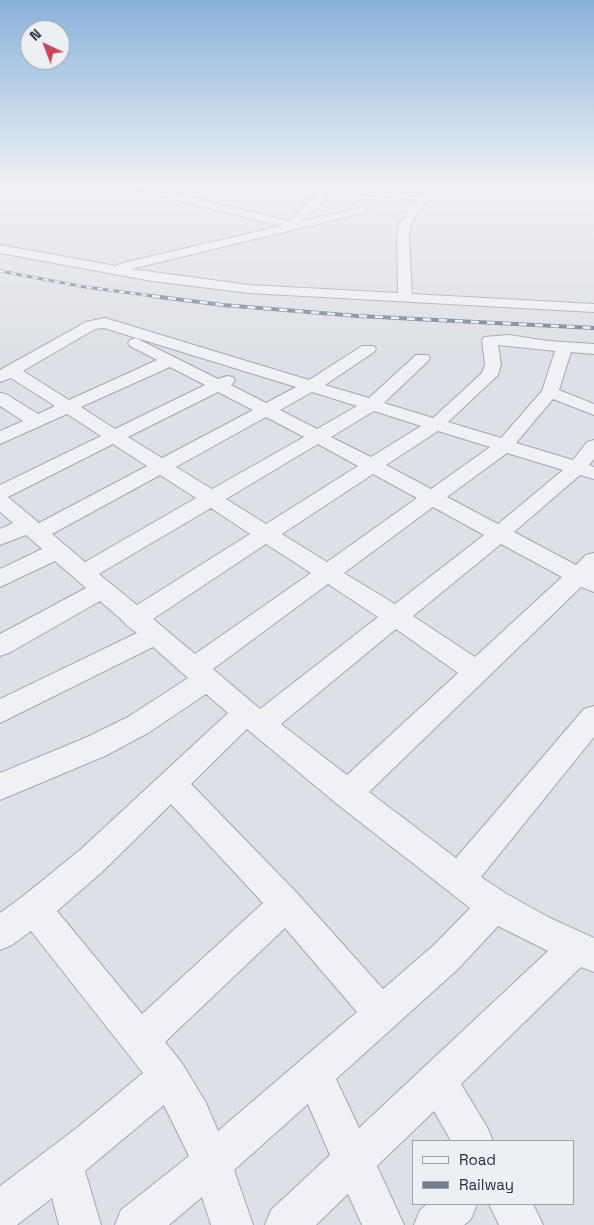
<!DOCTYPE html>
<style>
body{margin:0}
#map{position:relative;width:594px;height:1225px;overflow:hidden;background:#dde0e6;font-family:"Space Grotesk",sans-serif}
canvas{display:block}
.legend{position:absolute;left:412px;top:1140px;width:162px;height:65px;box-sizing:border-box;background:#eceff4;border:1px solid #9da2aa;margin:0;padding:6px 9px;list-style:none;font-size:15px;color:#272f3c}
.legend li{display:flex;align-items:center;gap:10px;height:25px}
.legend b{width:25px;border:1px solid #9da2aa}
.north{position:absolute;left:20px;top:20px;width:50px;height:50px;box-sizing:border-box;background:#eceff4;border:1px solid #9da2aa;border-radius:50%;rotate:317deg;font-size:14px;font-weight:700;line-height:20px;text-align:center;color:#272f3c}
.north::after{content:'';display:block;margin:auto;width:18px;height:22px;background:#c6475a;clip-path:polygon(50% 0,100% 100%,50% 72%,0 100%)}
</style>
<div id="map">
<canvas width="594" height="1225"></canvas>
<ul class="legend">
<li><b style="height:6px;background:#eff1f5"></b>Road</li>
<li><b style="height:6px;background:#77808f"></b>Railway</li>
</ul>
<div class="north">N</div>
</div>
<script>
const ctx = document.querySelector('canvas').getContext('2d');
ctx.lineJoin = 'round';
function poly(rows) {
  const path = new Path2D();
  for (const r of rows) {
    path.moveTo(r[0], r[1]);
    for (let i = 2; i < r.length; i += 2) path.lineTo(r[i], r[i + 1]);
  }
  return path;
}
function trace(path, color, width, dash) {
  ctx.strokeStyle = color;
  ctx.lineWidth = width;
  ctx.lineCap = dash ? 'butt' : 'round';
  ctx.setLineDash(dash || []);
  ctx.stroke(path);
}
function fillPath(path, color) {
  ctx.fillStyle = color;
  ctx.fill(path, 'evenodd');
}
const minor = poly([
 [120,184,137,184,289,221,328,184,423,194,436,184,447,184,426,203,411,223,409,237,412,294,594,304,594,312,249,293,152,281,0,253,0,245,116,266,122,263,281,226,121,186,120,184],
 [333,191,417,200,399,223,397,237,398,293,249,285,131,269,363,213,369,210,363,207,302,221,333,191],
 [105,318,309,380,362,346,374,346,376,349,374,352,325,385,369,398,416,355,428,355,430,358,428,361,384,403,433,418,482,373,485,364,482,340,484,337,509,335,548,341,594,344,594,354,571,352,559,390,594,404,594,415,553,399,516,443,573,460,587,442,594,440,594,459,589,465,594,467,594,479,580,475,514,532,576,565,586,555,594,553,594,592,581,587,369,792,456,858,584,709,594,706,594,737,481,877,507,894,548,917,594,938,594,972,581,967,461,1084,487,1127,493,1141,451,1141,434,1111,377,1166,404,1225,362,1225,348,1194,316,1225,265,1225,271,1210,330,1155,308,1104,234,1170,253,1225,211,1225,202,1197,169,1225,115,1225,121,1210,189,1156,164,1105,85,1171,101,1225,59,1225,52,1198,17,1225,0,1225,0,1186,78,1127,143,1073,31,931,12,945,0,950,0,913,22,897,80,850,228,713,206,694,148,733,105,756,0,800,0,773,85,738,128,717,188,678,153,647,0,723,0,699,137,633,126,625,123,621,100,601,9,653,0,656,0,634,86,588,55,561,0,587,0,569,42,549,26,535,0,545,0,529,13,523,0,512,0,485,101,436,67,414,0,444,0,431,23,421,0,406,0,393,6,394,38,414,55,406,11,378,0,382,0,370,86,322,105,318],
 [104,328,296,387,266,403,231,385,235,381,233,377,227,376,218,379,136,338,130,340,128,343,130,346,157,360,69,400,23,371,95,329,104,328],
 [498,345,555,351,542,391,501,438,448,422,498,375,501,364,498,345],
 [170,367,205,385,115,429,81,407,170,367],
 [218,392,253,410,162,458,128,437,218,392],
 [312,392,357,406,317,429,280,410,312,392],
 [374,411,421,426,371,457,331,437,374,411],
 [266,417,304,437,212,489,176,467,266,417],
 [438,431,490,447,431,489,386,465,438,431],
 [113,444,147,466,39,523,8,497,113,444],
 [318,444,358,466,266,524,226,499,318,444],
 [507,453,563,470,498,524,447,497,507,453],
 [373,474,417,498,327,562,282,534,373,474],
 [160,475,196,498,85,562,52,534,160,475],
 [433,507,484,535,395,604,344,573,433,507],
 [211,508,250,534,137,605,99,574,211,508],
 [266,544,311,573,195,654,153,619,266,544],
 [501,544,562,577,475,657,413,616,501,544],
 [328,584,378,617,260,709,213,669,328,584],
 [396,629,458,673,347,775,281,724,396,629],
 [247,729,337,804,470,908,434,945,383,989,297,893,191,784,247,729],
 [171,804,263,903,142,1014,57,911,102,872,171,804],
 [498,926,548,951,359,1128,336,1079,458,969,498,926],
 [285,928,357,1012,218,1131,206,1103,182,1063,165,1042,285,928],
 [427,1204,477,1204,471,1219,464,1225,414,1225,420,1210,427,1204],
 [489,1204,533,1204,543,1225,499,1225,489,1204]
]);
trace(minor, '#a3a7b0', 2);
fillPath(minor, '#eff1f5');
const railFar1 = poly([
 [0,271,85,287,161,297]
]);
const rail = poly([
 [152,296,223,305,358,316,594,328]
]);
trace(railFar1, '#77808f', 3);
trace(rail, '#77808f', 4);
trace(railFar1, '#eceff4', 2, [5.5]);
trace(rail, '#eceff4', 2.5, [8]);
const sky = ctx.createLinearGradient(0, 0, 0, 355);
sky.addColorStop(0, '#88b2da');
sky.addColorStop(0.52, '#f0f1f4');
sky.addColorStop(1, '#f0f1f400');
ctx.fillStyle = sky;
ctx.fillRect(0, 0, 594, 355);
</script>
